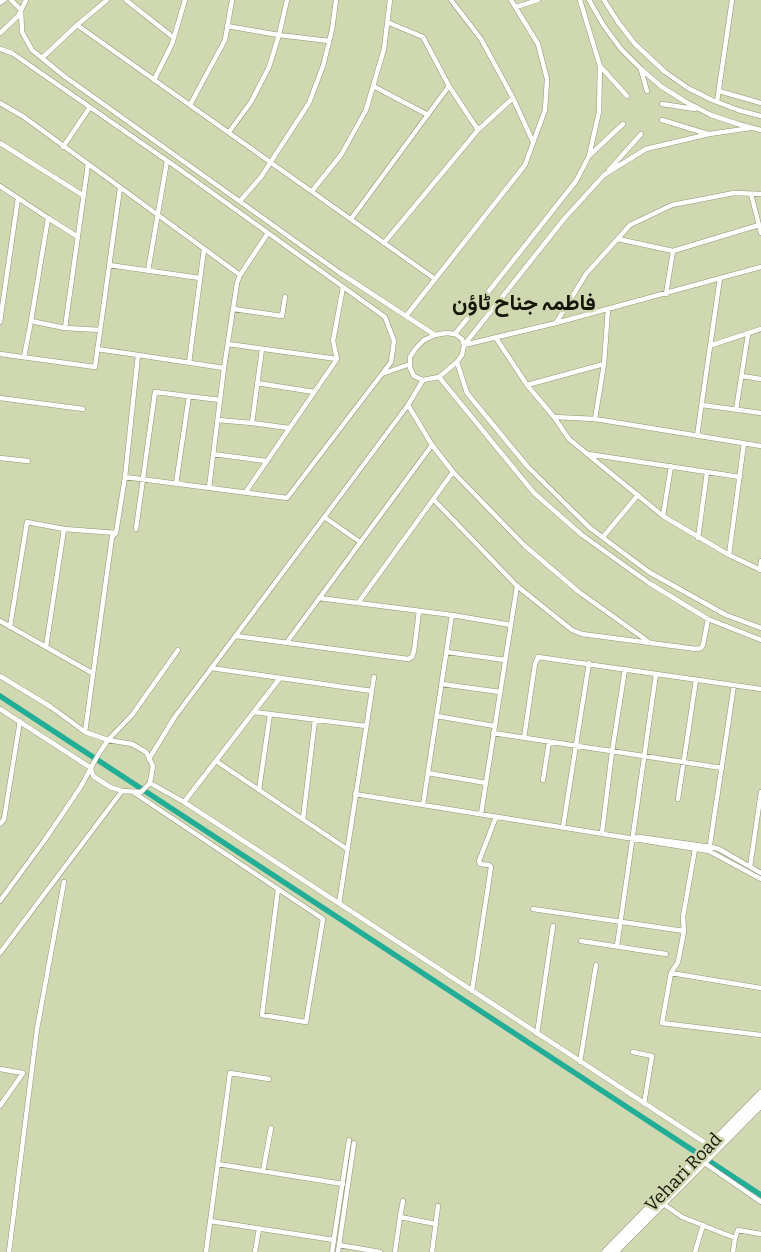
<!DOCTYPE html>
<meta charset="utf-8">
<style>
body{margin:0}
canvas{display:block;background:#cfd8b0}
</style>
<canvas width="761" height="1252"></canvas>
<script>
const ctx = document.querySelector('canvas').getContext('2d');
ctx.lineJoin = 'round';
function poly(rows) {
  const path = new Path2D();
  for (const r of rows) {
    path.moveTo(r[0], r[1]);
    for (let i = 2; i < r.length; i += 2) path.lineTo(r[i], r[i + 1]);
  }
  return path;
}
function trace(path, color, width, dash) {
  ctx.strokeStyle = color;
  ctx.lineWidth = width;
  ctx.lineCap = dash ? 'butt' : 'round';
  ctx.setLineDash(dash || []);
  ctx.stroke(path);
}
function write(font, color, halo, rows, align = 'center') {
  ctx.font = font + ' Bitter,Vazirmatn,serif';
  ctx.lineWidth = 5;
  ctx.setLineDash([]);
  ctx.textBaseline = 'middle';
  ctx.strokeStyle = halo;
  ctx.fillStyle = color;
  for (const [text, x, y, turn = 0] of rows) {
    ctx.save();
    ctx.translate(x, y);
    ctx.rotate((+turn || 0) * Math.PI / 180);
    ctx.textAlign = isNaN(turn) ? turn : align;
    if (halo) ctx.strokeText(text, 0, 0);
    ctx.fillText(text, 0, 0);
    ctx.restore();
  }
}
trace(poly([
 [0,696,761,1195]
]), '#22ad96', 5.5);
const street = poly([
 [26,0,21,10,22,32,32,50,42,58,64,76,340,273,435,335],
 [107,0,77,25,435,279],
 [126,0,174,38],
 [287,0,279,35,329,41],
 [451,0,481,39,513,98],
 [589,0,604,26,621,49,641,69,662,87,686,102,711,115,738,124,761,130],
 [604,0,618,22,635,44,665,72,688,88,712,100,738,110,761,116],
 [0,3,4,0],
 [516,7,538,0],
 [387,22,423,37,449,86],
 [227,26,279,35,269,67,251,102,229,132],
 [0,33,18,16,21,10,11,0],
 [0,49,12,53,179,169,385,317,394,341,391,362,287,498,125,477,138,355,224,368,237,283,240,275,268,233],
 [42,58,77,25],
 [600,66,627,96],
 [641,70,647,91],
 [154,80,172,44,185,0],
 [373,86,428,115],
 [719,91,761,103],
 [717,102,732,0],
 [0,103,24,117,240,275],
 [662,104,695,109],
 [190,105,225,40,232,0],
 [662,120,708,134],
 [0,143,84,196],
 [63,147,90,107],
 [590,155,623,124],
 [609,170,641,134],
 [0,186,48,218,31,321,65,328,88,164],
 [312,191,341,155,366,110,384,49,390,0],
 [751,194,761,233],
 [240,201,261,177,309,103,323,66,332,30,336,0],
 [48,218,78,237],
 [351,219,449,86,478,130],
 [618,239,673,251,759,225],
 [384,243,478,130,513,98,533,142],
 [109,265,200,278],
 [148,271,167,161],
 [666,294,673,251],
 [234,309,282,316,285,297],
 [406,316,525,165,545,110,547,79,538,44,511,0],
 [0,322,18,198],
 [556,323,586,274,630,225,672,205,734,193,761,194],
 [65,328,100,330],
 [446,333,455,334,462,339,464,345,462,355,457,362,439,377,423,380,414,376,410,368,410,357,416,348,424,340,435,335,446,333],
 [455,334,576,181,589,156,599,112,600,66,580,0],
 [496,338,527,385,554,417,595,419,761,446],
 [228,344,337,359],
 [464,345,564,219,604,175,646,149,709,134,751,128],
 [464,345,556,323,761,267],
 [712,345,761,329],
 [97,349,138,355],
 [0,354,95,367,120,188],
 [24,357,31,321],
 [457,362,467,393,527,466,590,528,649,572,726,615,761,628],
 [189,363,204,249],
 [382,374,410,364],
 [742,376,761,379],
 [439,377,534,493,582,535,649,583,708,619,761,640],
 [257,383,314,392],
 [527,385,604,364],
 [0,398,83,409],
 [408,405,432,445,453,472,525,546,579,592,649,642],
 [702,405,761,413],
 [736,410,748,334],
 [554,417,569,439,663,516,729,555,761,570],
 [595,419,604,364,608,309],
 [218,420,252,423,262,349],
 [252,423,289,428],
 [697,436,720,278],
 [213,454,266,461],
 [588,454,740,477],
 [0,458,28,461],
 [176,484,189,396],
 [209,488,224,368],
 [245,493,337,359,333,341,343,287],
 [434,500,517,586,572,630,582,634,696,649,701,648,703,645,708,619],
 [663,516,671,466],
 [324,517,360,542],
 [136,529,155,392,220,400],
 [603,537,638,495],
 [698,538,707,472],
 [729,555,744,443],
 [760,570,761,561],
 [319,598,452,615,511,625],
 [358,603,453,472],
 [0,621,92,673],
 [10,627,27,522,64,529,116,533],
 [236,636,408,659,412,657,414,651,419,611],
 [287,642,432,445],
 [46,647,64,529],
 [447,652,505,660],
 [211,668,372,691],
 [0,676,51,707,85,732,108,740,132,744,146,752,153,766,150,783,141,792,122,791,110,787,93,776,91,768,0,709],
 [442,684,500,692],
 [254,712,366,726],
 [437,716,494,726],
 [85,732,112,537,116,533,125,477],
 [493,733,722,768],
 [524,738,535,664,538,657,761,689],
 [149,759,174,718,408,405,423,380],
 [216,761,347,849],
 [428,773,486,783],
 [543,780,549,742],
 [150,783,184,802,710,1146],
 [259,790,270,714],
 [133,792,278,889,262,1015,306,1022,323,919,278,889],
 [355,794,709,851,761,879],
 [678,799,696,680],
 [184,802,280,678],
 [423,805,452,615],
 [481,814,517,586],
 [303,819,315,720],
 [0,824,4,819,20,721],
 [563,827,589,663],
 [602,833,612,752,625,669],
 [635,838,639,837,711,847,719,849,761,873],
 [695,849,683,917,684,931,678,962,671,973,662,1023,761,1035],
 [709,851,734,685],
 [750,867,761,792],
 [0,901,44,841,80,788,98,755,108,740,132,715,178,650],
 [339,904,374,677],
 [533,909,684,931],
 [581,941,666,954],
 [617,946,656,674],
 [0,953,122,791],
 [671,973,761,988],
 [472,991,491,867,489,865,480,864,479,861,496,817],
 [537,1034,553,926],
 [633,1052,652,1056,644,1104],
 [580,1062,596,965],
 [0,1069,23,1073,0,1106],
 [703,1162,761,1202],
 [218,1164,343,1184],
 [263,1171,271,1128],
 [662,1203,682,1217,735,1238,738,1230,761,1234],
 [400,1217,403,1201],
 [210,1221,334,1240],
 [339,1245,380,1252],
 [9,1252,37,1029,64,882],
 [206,1252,230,1073,269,1079],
 [255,1252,259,1229],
 [332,1252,349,1140],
 [338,1252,354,1143],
 [395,1252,400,1217,436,1224],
 [432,1252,438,1206],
 [695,1252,703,1225],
 [733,1252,735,1238]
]);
const primary = poly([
 [606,1252,761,1094],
 [614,1252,761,1104]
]);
trace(street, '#8f9771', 5.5);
trace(primary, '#8f9771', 9);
trace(street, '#fff', 4.5);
trace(primary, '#fff', 8);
write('18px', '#151709', '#cfd8b0', [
 ["Vehari Road",684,1173,-46]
]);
write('bold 22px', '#151709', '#cfd8b0', [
 ["فاطمہ جناح ٹاؤن",524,304]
]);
</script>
